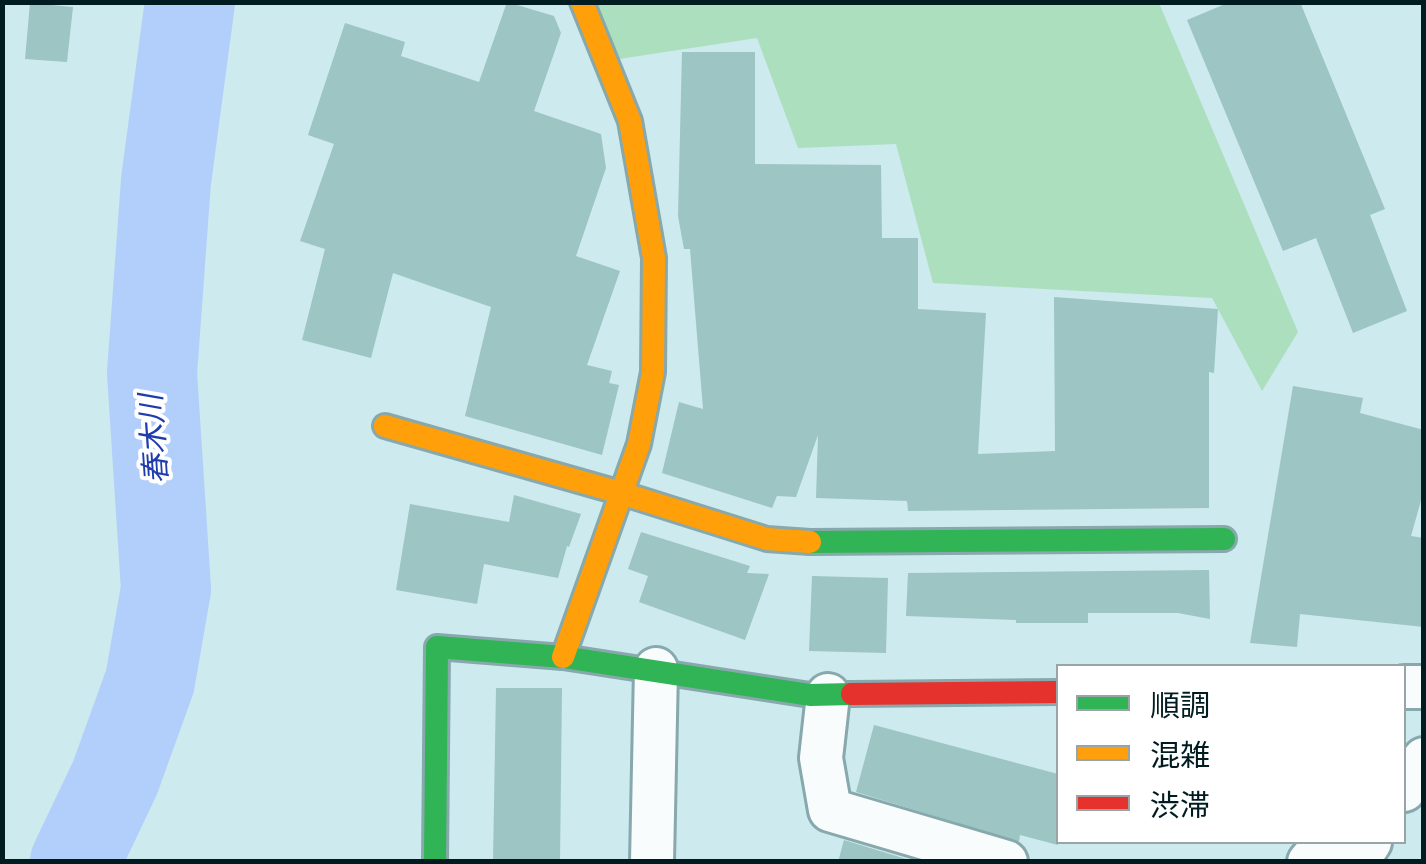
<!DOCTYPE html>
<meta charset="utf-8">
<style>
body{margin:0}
#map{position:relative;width:1426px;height:864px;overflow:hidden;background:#cdeaee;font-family:"Varela Round","Noto Sans JP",sans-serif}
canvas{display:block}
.frame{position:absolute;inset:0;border:5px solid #001c20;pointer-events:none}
.legend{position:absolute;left:1056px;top:664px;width:350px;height:180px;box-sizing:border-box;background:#fff;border:2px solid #99a4a6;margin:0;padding:12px 18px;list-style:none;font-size:30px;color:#001c20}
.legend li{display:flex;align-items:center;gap:20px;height:50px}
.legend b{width:50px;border:2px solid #99a4a6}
</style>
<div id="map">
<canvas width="1426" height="864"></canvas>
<div class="frame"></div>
<ul class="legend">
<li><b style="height:12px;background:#30b455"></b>順調</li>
<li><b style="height:12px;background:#ff9f0a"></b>混雑</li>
<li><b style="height:12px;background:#e5322d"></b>渋滞</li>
</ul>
</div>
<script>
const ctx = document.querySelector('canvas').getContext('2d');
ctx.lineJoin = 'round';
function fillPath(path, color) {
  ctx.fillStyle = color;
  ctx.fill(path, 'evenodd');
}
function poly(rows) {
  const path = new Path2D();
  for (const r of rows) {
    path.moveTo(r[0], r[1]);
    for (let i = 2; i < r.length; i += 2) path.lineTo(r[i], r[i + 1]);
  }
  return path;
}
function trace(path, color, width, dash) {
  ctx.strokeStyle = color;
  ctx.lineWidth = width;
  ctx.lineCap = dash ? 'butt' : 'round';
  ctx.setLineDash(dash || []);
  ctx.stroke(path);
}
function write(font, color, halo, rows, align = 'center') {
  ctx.font = font + ' "Varela Round","Noto Sans JP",sans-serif';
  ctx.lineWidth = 8;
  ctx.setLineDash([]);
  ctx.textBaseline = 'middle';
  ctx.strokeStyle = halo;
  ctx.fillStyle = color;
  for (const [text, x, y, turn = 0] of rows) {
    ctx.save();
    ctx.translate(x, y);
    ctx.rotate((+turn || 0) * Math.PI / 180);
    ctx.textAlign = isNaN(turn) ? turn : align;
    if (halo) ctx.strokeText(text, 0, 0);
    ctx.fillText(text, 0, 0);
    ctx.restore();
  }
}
fillPath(poly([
 [582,3,1159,3,1298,332,1262,391,1212,298,933,283,896,144,798,148,757,38,606,61]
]), '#abdfbd');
trace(poly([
 [75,862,115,778,150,681,166,589,152,373,166,181,190,2]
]), '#b2cefa', 90);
fillPath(poly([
 [507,2,554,16,561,33,534,111,601,134,606,168,576,256,620,271,587,365,612,371,609,383,619,385,602,455,465,416,491,307,393,273,371,358,302,340,325,249,300,241,334,144,308,135,345,23,405,42,401,56,479,82],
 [1230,2,1300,2,1385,209,1370,215,1407,311,1353,333,1316,238,1283,251,1187,20],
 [30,3,73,7,67,62,25,59],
 [682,52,755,52,755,164,881,165,882,238,918,238,918,309,986,313,978,454,1055,451,1054,297,1218,309,1214,373,1209,372,1209,508,908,511,907,501,816,498,818,435,796,497,777,496,772,508,662,473,679,402,703,409,690,249,684,249,678,216],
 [1293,386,1363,398,1360,413,1424,430,1424,490,1411,536,1424,538,1424,627,1300,614,1297,647,1250,643],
 [514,495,581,514,569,547,567,546,558,578,484,564,477,604,396,590,410,504,509,522],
 [641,532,750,566,747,573,769,574,745,640,639,602,648,576,628,569],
 [1209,570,1210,619,1178,613,1088,613,1088,623,1016,623,1016,620,906,616,908,573],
 [812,576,888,578,886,653,809,651],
 [496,688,562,688,560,862,493,862],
 [874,725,1058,774,1058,845,1020,835,1019,842,856,792],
 [844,840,916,862,838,862]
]), '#9cc5c4');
const street = poly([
 [1404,687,1424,687],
 [828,695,821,758,830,810,1006,862],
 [1404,790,1424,759],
 [652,862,656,669],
 [1309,862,1326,842],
 [1357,862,1370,842]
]);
const fast = poly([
 [810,542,1224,539],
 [435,862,437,647,563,657,810,695,852,694]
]);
const slow = poly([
 [385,426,621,493,767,539,810,542],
 [563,657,639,444,653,372,654,258,630,121,582,2]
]);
const jam = poly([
 [852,694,1058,692]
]);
trace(street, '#87a8ac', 48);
trace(fast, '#87a8ac', 28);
trace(slow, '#87a8ac', 28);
trace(jam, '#87a8ac', 28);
trace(street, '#f8fcfc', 42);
trace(fast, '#30b455', 22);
trace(slow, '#ff9f0a', 22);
trace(jam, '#e5322d', 22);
write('italic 30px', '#1e3cad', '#fff', [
 ["春木川",156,439,-94]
]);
</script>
